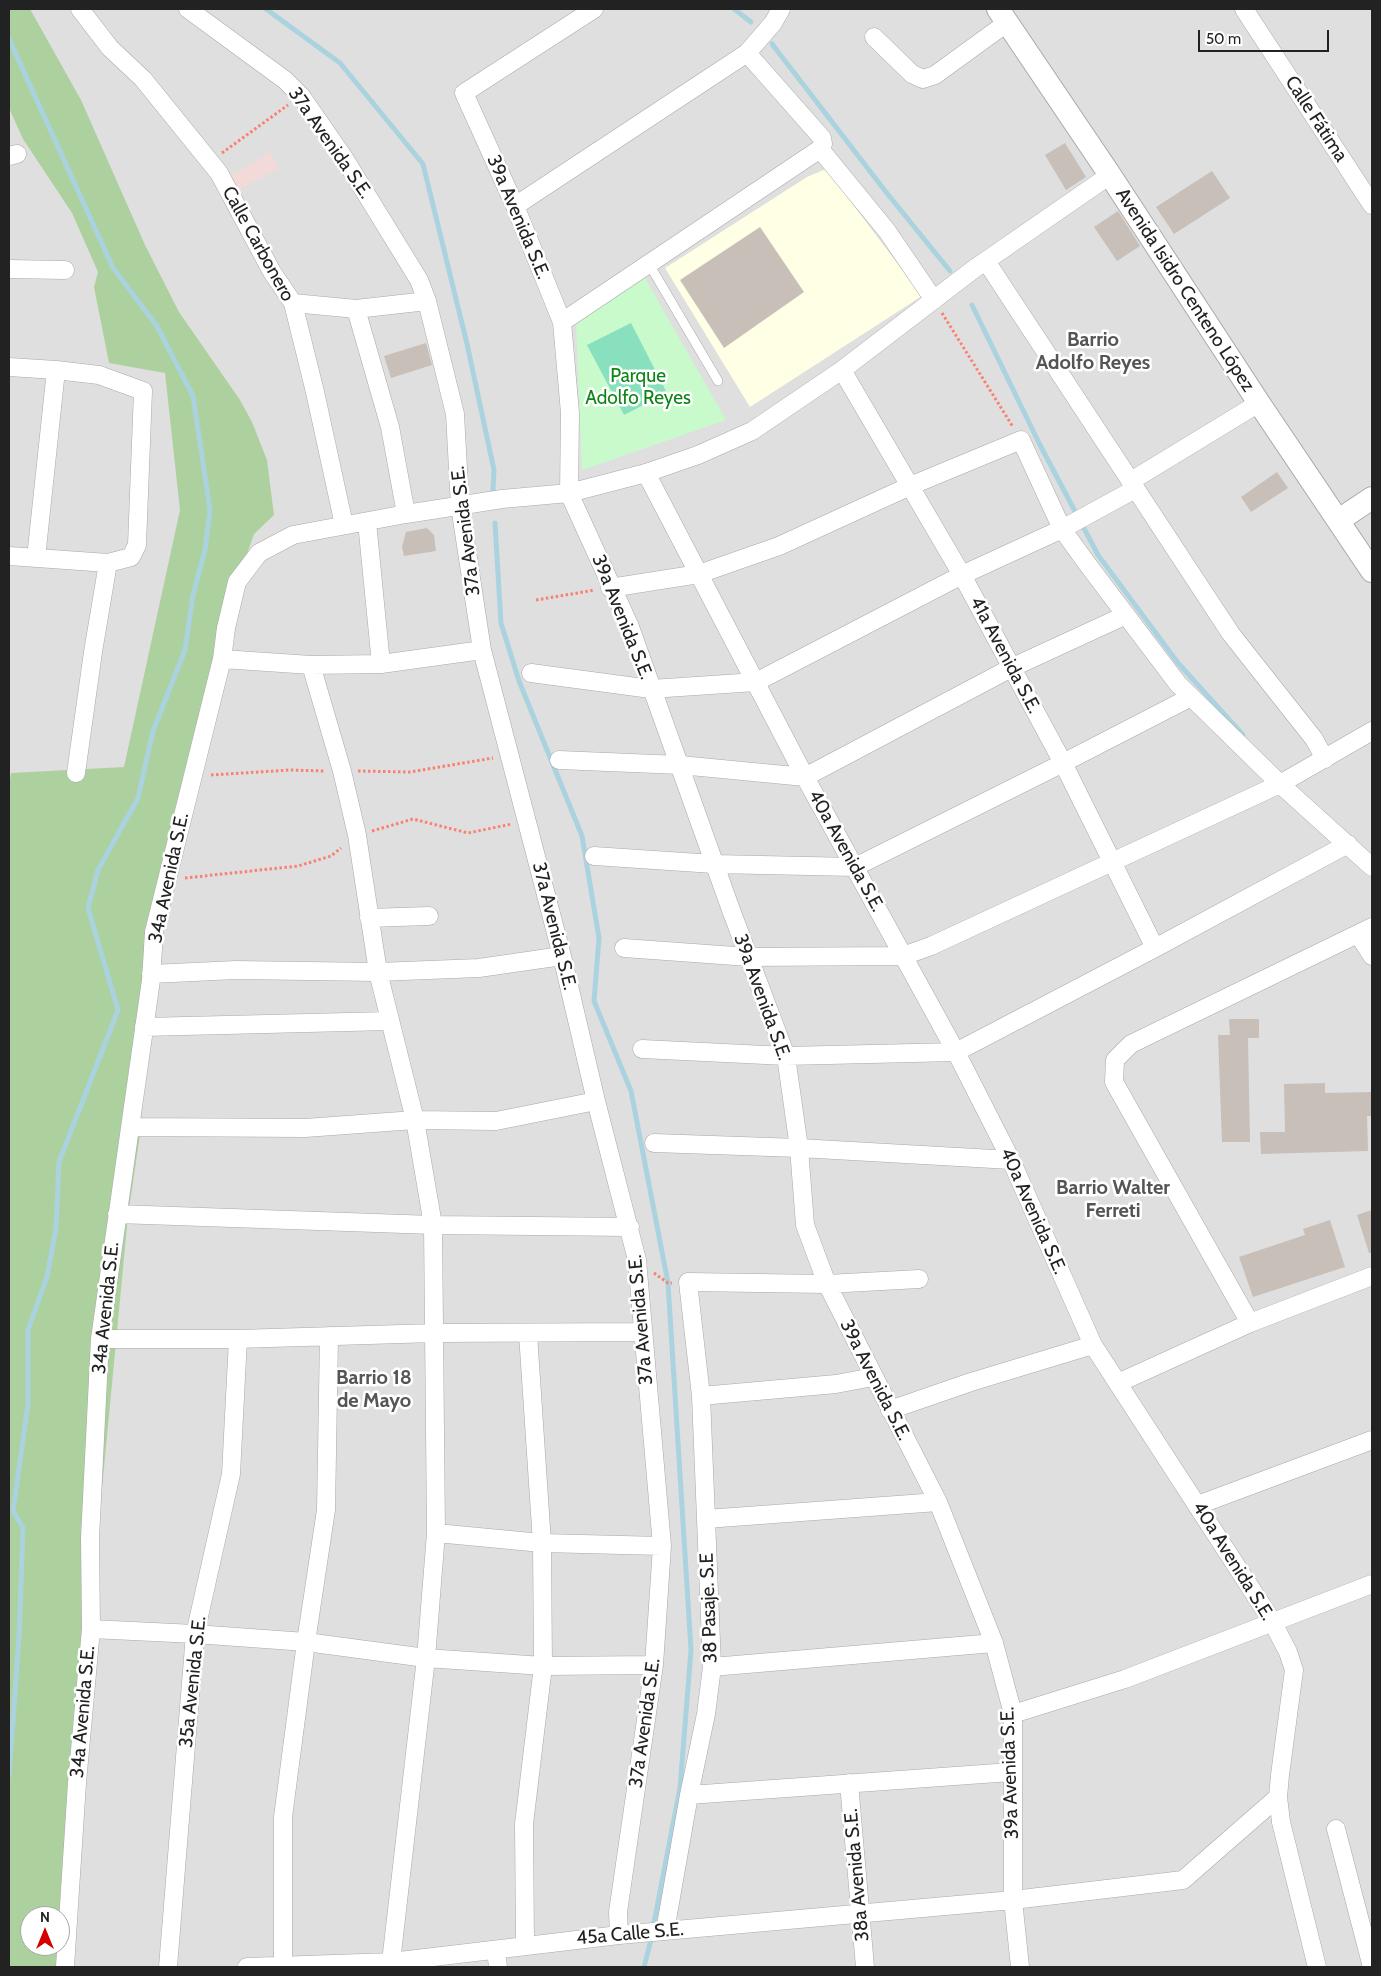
<!DOCTYPE html>
<meta charset="utf-8">
<style>
body{margin:0}
#map{position:relative;width:1381px;height:1976px;overflow:hidden;background:#f2efe9;font-family:Cabin,sans-serif}
canvas{display:block}
.frame{position:absolute;inset:0;border:10px solid #222;pointer-events:none}
.north{position:absolute;left:20px;top:1906px;width:50px;height:50px;box-sizing:border-box;background:#fff;border:1px solid #a7a7a7;border-radius:50%;rotate:0deg;font-size:14px;font-weight:700;line-height:20px;text-align:center;color:#222}
.north::after{content:'';display:block;margin:auto;width:18px;height:22px;background:#d40000;clip-path:polygon(50% 0,100% 100%,50% 72%,0 100%)}
.scale{position:absolute;left:1198px;top:30px;width:131px;height:22px;box-sizing:border-box;border:2px solid #222;border-top:0;padding-left:6px;font-size:15px;line-height:18px;white-space:nowrap;color:#222;-webkit-text-stroke:4px #fff;paint-order:stroke}
</style>
<div id="map">
<canvas width="1381" height="1976"></canvas>
<div class="frame"></div>
<div class="north">N</div>
<div class="scale">50 m</div>
</div>
<script>
const ctx = document.querySelector('canvas').getContext('2d');
ctx.lineJoin = 'round';
function fillPath(path, color) {
  ctx.fillStyle = color;
  ctx.fill(path, 'evenodd');
}
function poly(rows) {
  const path = new Path2D();
  for (const r of rows) {
    path.moveTo(r[0], r[1]);
    for (let i = 2; i < r.length; i += 2) path.lineTo(r[i], r[i + 1]);
  }
  return path;
}
function trace(path, color, width, dash) {
  ctx.strokeStyle = color;
  ctx.lineWidth = width;
  ctx.lineCap = dash ? 'butt' : 'round';
  ctx.setLineDash(dash || []);
  ctx.stroke(path);
}
function write(font, color, halo, rows, align = 'center') {
  ctx.font = font + ' Cabin,sans-serif';
  ctx.lineWidth = 5;
  ctx.setLineDash([]);
  ctx.textBaseline = 'middle';
  ctx.strokeStyle = halo;
  ctx.fillStyle = color;
  for (const [text, x, y, turn = 0] of rows) {
    ctx.save();
    ctx.translate(x, y);
    ctx.rotate((+turn || 0) * Math.PI / 180);
    ctx.textAlign = isNaN(turn) ? turn : align;
    if (halo) ctx.strokeText(text, 0, 0);
    ctx.fillText(text, 0, 0);
    ctx.restore();
  }
}
fillPath(poly([
 [9,9,1372,9,1372,1967,9,1967],
 [30,1916,60,1916,60,1946,30,1946]
]), '#e0dfdf');
fillPath(poly([
 [270,152,279,168,234,193,227,178]
]), '#f2dad9');
fillPath(poly([
 [826,169,922,296,750,407,665,268,807,177]
]), '#ffffe5');
fillPath(poly([
 [9,9,30,9,81,100,145,245,179,312,240,400,252,422,267,460,274,515,254,534,237,582,193,774,144,1027,141,1128,128,1216,97,1541,65,1967,9,1967,9,786,11,773,124,767,180,510,165,373,109,363,94,287,98,272,72,213,23,139,9,108],
 [30,1916,60,1916,60,1946,30,1946]
]), '#add19e');
fillPath(poly([
 [645,278,726,420,582,470,576,324]
]), '#c8facc');
fillPath(poly([
 [631,323,667,393,624,415,587,345]
]), '#88e0be');
trace(poly([
 [266,9,340,63,423,164,467,344,494,470,493,491],
 [734,9,751,22],
 [9,39,113,268,157,326,193,396,210,510,205,550,193,595,185,650,153,731,138,798,98,870,88,908,118,1010,59,1162,56,1228,47,1277,28,1330,28,1404,13,1511,23,1528,19,1637,9,1775],
 [772,44,886,192,950,271],
 [972,305,1039,443,1098,555,1178,663,1243,735],
 [495,523,501,623,519,681,582,836,599,938,594,1001,631,1091,668,1283,691,1650,680,1788,653,1928],
 [644,1967,652,1936]
]), '#aad3df', 5);
fillPath(poly([
 [1065,143,1086,177,1066,190,1045,155],
 [1212,171,1230,198,1174,234,1156,207],
 [1118,211,1140,246,1117,261,1094,227],
 [760,227,804,292,724,348,680,280],
 [426,343,432,365,391,378,384,356],
 [1277,472,1288,488,1251,512,1241,497],
 [427,528,434,535,436,551,404,556,402,547,406,532],
 [1229,1019,1259,1019,1259,1038,1248,1038,1250,1142,1222,1142,1218,1035,1230,1035],
 [1325,1083,1325,1093,1372,1092,1372,1116,1367,1116,1368,1151,1261,1154,1260,1132,1285,1132,1284,1084],
 [1372,1210,1372,1253,1369,1253,1357,1215],
 [1330,1220,1345,1267,1253,1297,1239,1257,1305,1235,1303,1229]
]), '#c7bfb8');
const service = poly([
 [649,264,718,381]
]);
const minor = poly([
 [80,9,110,48,143,79,219,173,272,272,293,303,315,392,344,525],
 [188,9,285,80,301,96,344,158,419,280,427,301,455,414,460,506,482,650,562,956,596,1101,637,1260,662,1546,654,1665,618,1912,619,1935],
 [594,9,464,93,515,206,562,322,570,413,569,493,630,627,731,910,786,1056,799,1148,805,1225,827,1284,938,1502,994,1643,1013,1714,1013,1900,1020,1967],
 [1244,9,1372,205],
 [874,37,912,74,923,79,935,75,1008,22],
 [820,149,887,231,934,300],
 [9,156,17,154],
 [515,206,747,53,773,23,781,9],
 [986,261,1231,634,1314,739,1325,759],
 [9,269,65,270],
 [293,303,356,309,427,301],
 [356,309,390,427,406,514],
 [562,322,820,149,823,144,822,138,747,53],
 [9,367,56,370,99,375,143,391,137,545,131,557,108,563,9,556],
 [842,370,962,575,1063,763,1155,948],
 [646,473,805,777,956,1052,1011,1160,1093,1345,1272,1621,1288,1652,1294,1670,1280,1775,1278,1797,1281,1822,1317,1967],
 [1131,481,1259,403],
 [367,522,381,664],
 [36,558,56,370],
 [610,588,699,574,779,546,910,486,1021,440,1062,529,1088,565,1178,684,1280,784,1372,867],
 [222,659,311,665,381,664,482,650],
 [311,665,342,771,357,835,378,972,415,1120,433,1225,436,1533,426,1658,391,1962],
 [531,673,651,689,756,682,962,575,1062,529,1135,489],
 [559,760,680,765,805,777,1011,668,1126,615],
 [76,773,93,652,108,563],
 [594,856,714,864,855,867,1063,763,1191,697],
 [369,918,429,916],
 [1358,934,1372,956],
 [624,948,749,957,903,956,931,946,1280,784,1372,731],
 [151,974,236,970,378,972,479,968,562,956],
 [144,1027,389,1021],
 [642,1049,786,1056,956,1052,1155,948,1348,844],
 [131,1127,305,1128,415,1120,496,1121,596,1101],
 [654,1143,799,1148,1011,1160],
 [117,1214,433,1225,630,1227],
 [1250,1323,1114,1082,1115,1060,1131,1044,1372,927],
 [100,1339,238,1339,434,1333,643,1332],
 [1118,1383,1250,1323,1372,1276],
 [701,1396,836,1384,873,1377],
 [890,1410,971,1382,1093,1345],
 [1198,1505,1372,1440],
 [706,1519,938,1502],
 [436,1533,542,1543,662,1546],
 [91,1629,195,1634,306,1642,426,1658,543,1666,654,1665],
 [712,1667,994,1643],
 [1013,1714,1125,1679,1372,1584],
 [849,1783,865,1967],
 [689,1795,1011,1772],
 [1336,1829,1372,1967],
 [665,1931,689,1795,706,1714,712,1667,701,1396,688,1282,827,1284,919,1279],
 [525,1945,524,1824,543,1666,542,1543,528,1334],
 [496,1950,498,1967],
 [65,1967,77,1783,91,1629,90,1538,100,1339,151,980,154,932,222,659,226,628,237,582,259,553,293,535,406,514,502,499,569,493,646,473,698,455,752,431,842,370,974,269,1110,175],
 [168,1967,195,1634,231,1474,238,1339],
 [247,1967,391,1962,619,1935,1013,1900,1183,1880,1278,1797],
 [283,1967,283,1817,306,1642,326,1510,329,1336]
]);
const tertiary = poly([
 [998,9,1110,175,1259,403,1372,571],
 [1339,520,1372,498]
]);
trace(service, '#a9a9a9', 10);
trace(minor, '#a9a9a9', 19);
trace(tertiary, '#a9a9a9', 24);
trace(poly([
 [222,153,288,105],
 [942,313,1013,427],
 [536,600,595,590],
 [358,771,410,772,493,758],
 [211,775,290,770,324,771],
 [372,831,413,819,468,833,512,824],
 [185,878,298,866,331,856,341,848],
 [654,1273,668,1283,672,1283]
]), '#fa8072', 3, [2.5, 2.5]);
trace(service, '#fff', 9);
trace(minor, '#fff', 18);
trace(tertiary, '#fff', 22);
write('19px', '#222', '#fff', [
 ["Calle Fátima",1316,119,57],
 ["37a Avenida S.E.",330,143,55],
 ["39a Avenida S.E.",518,217,67],
 ["Calle Carbonero",258,244,61],
 ["Avenida Isidro Centeno López",1185,290,57],
 ["37a Avenida S.E.",466,531,-97],
 ["39a Avenida S.E.",622,617,68],
 ["41a Avenida S.E.",1005,655,62],
 ["40a Avenida S.E.",846,851,61],
 ["34a Avenida S.E.",169,878,-78],
 ["37a Avenida S.E.",554,926,76],
 ["39a Avenida S.E.",762,997,70],
 ["40a Avenida S.E.",1033,1211,66],
 ["34a Avenida S.E.",106,1308,-84],
 ["37a Avenida S.E.",641,1320,-95],
 ["39a Avenida S.E.",875,1380,63],
 ["40a Avenida S.E.",1233,1561,58],
 ["38 Pasaje. S.E",709,1608,-92],
 ["35a Avenida S.E.",193,1682,-84],
 ["34a Avenida S.E.",83,1712,-85],
 ["37a Avenida S.E.",645,1723,-82],
 ["39a Avenida S.E.",1010,1773,-92],
 ["38a Avenida S.E.",857,1875,-95],
 ["45a Calle S.E.",630,1934,-5]
]);
write('19px', '#0c8416', '#fff', [
 ["Parque",638,376],
 ["Adolfo Reyes",638,398]
]);
write('bold 20px', '#555', '#fff', [
 ["Barrio",1093,340],
 ["Adolfo Reyes",1093,363],
 ["Barrio Walter",1113,1188],
 ["Ferreti",1113,1211],
 ["Barrio 18",374,1378],
 ["de Mayo",374,1401]
]);
</script>
